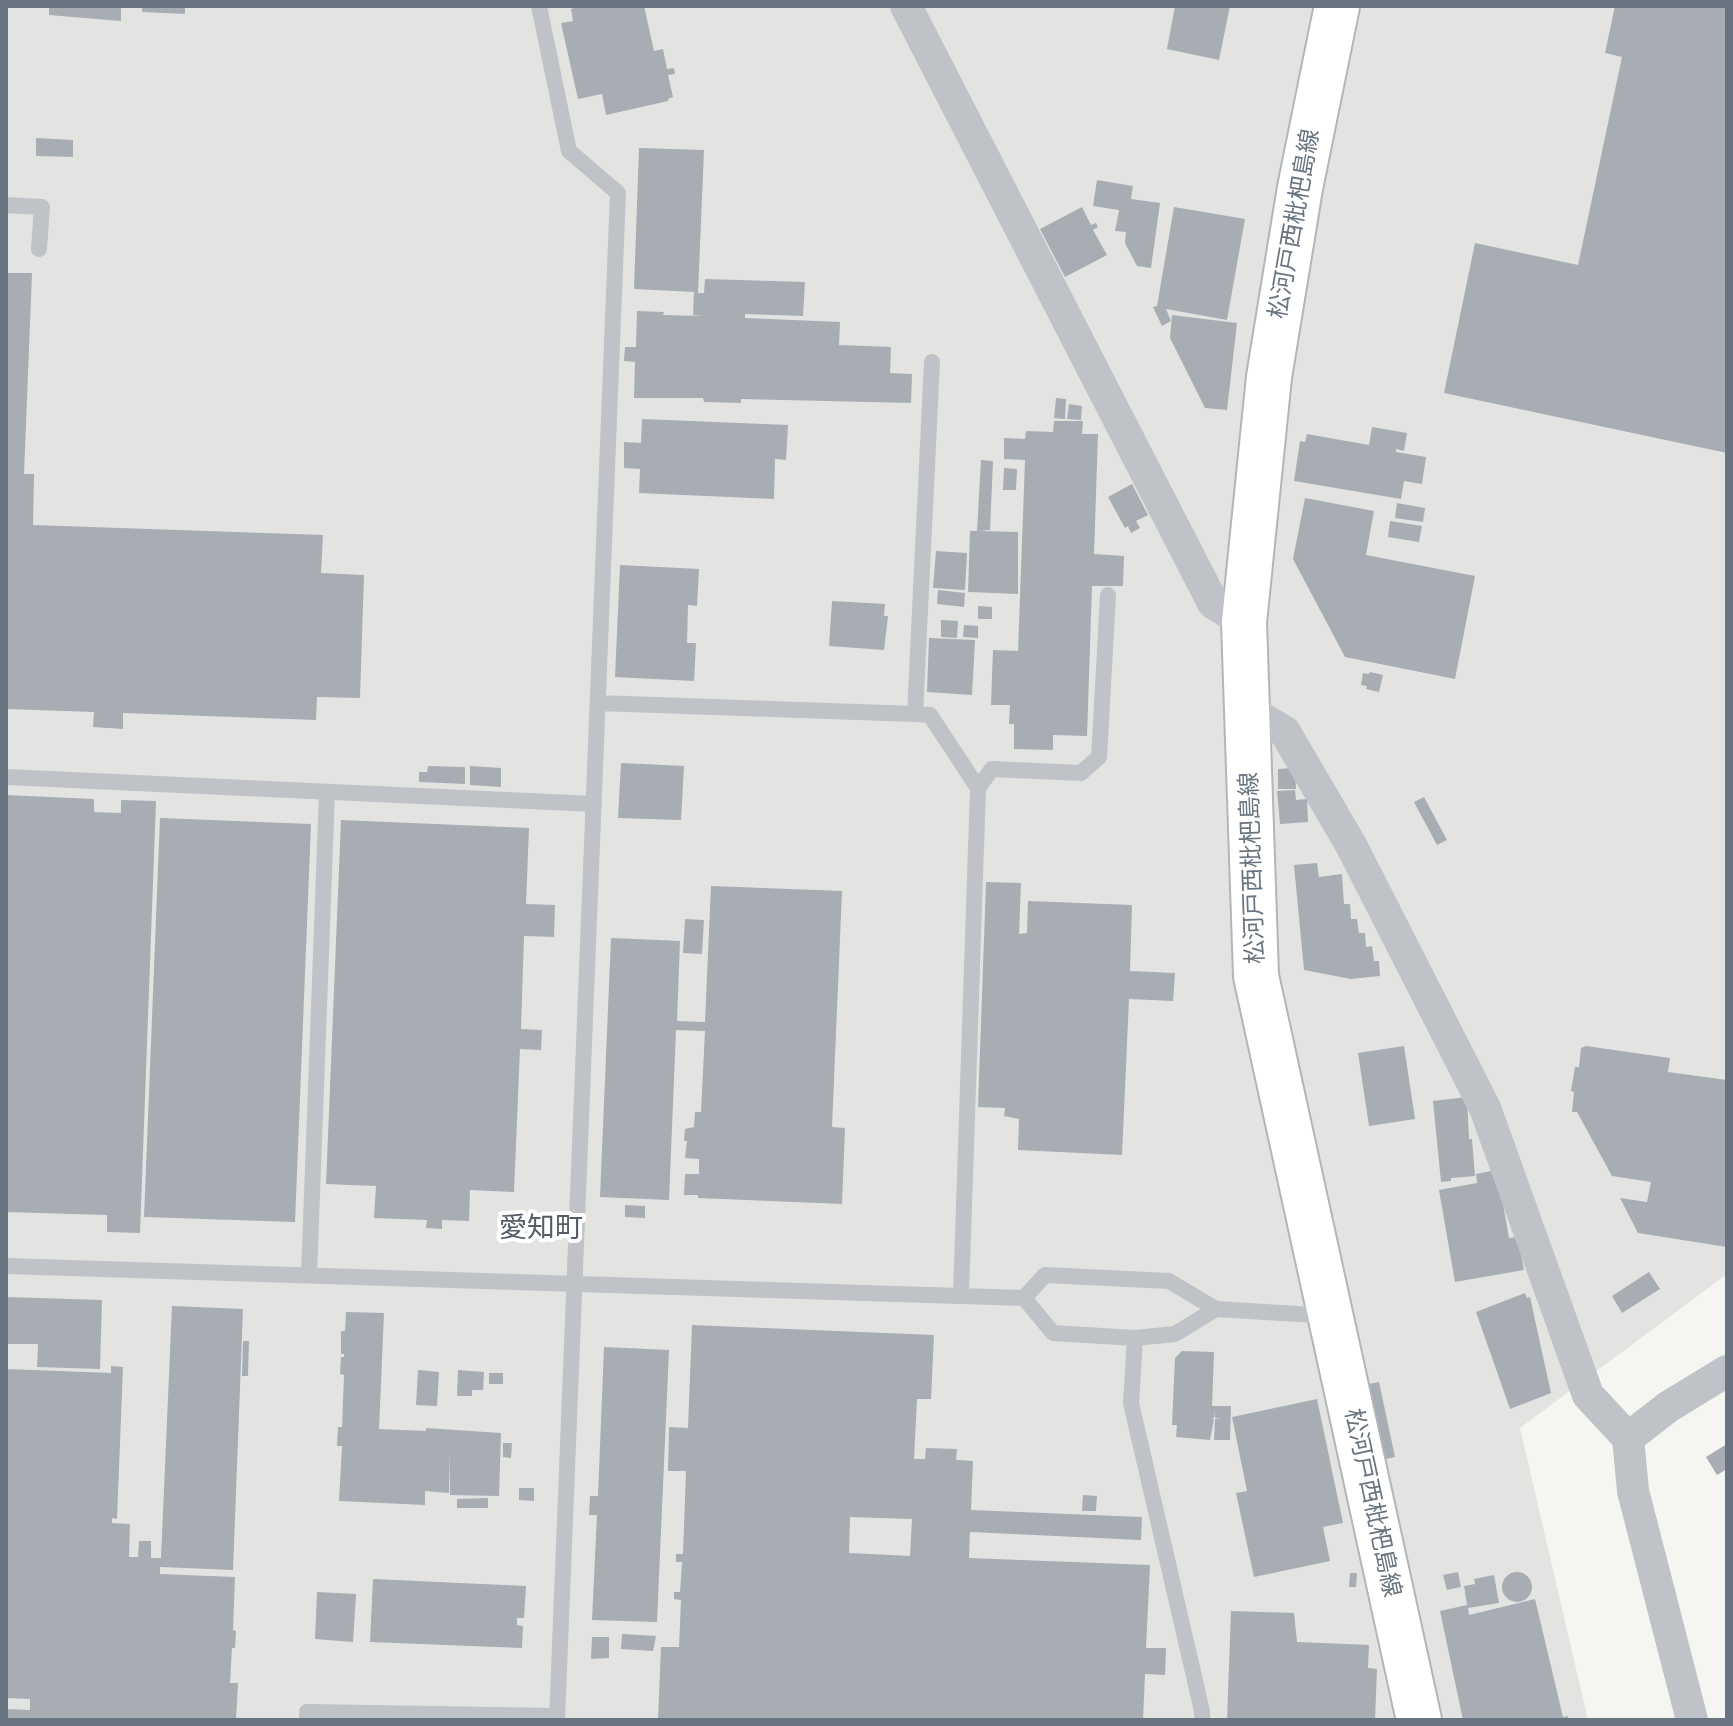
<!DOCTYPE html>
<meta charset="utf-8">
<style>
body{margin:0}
#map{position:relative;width:1733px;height:1726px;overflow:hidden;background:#f5f5f2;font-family:"Open Sans",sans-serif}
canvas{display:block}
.frame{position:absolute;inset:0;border:8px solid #687480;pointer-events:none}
</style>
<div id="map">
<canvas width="1733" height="1726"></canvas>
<div class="frame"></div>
</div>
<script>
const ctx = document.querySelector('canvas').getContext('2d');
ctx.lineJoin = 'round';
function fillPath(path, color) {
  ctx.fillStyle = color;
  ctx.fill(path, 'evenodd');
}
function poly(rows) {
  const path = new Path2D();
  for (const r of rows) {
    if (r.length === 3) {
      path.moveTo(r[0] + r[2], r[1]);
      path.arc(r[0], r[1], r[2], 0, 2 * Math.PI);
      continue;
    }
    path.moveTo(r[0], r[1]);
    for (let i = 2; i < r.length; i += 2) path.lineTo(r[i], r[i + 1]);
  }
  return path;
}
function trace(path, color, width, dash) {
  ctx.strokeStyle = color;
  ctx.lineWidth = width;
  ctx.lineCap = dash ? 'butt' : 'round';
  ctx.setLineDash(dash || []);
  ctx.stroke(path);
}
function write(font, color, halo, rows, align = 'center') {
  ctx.font = font + ' "Open Sans","Noto Sans JP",sans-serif';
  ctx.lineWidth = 8;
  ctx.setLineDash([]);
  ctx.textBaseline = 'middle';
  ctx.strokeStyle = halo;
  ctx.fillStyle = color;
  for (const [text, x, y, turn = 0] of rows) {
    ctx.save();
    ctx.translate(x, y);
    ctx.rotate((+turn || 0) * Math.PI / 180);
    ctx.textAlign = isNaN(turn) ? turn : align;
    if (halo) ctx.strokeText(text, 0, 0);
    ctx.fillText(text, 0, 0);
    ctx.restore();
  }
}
fillPath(poly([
 [6,6,1727,6,1727,1274,1520,1428,1588,1720,6,1720]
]), '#e3e4e2');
fillPath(poly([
 [49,6,121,6,121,21,49,15],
 [142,6,185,6,185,14,142,12],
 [579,6,644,6,654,51,663,49,667,69,674,68,675,74,668,75,673,97,668,99,668,101,606,115,602,94,578,99,561,23,573,21,571,9],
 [1175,6,1230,6,1219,60,1167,49],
 [1615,6,1727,6,1727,453,1444,393,1475,243,1578,265,1622,57,1605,53],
 [36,138,73,140,73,157,36,156],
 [639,148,704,150,698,293,704,293,705,279,805,282,803,316,745,314,745,318,840,322,839,345,891,347,890,373,912,374,911,403,741,399,741,403,704,402,703,398,634,398,635,362,624,361,625,347,636,347,637,311,664,312,663,315,702,316,693,315,694,292,634,289],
 [1097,180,1133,186,1131,199,1160,203,1151,268,1137,266,1125,243,1126,232,1115,231,1119,210,1093,206],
 [1082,207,1091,225,1096,223,1098,227,1093,230,1107,255,1065,277,1040,229],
 [1174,207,1245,219,1227,320,1166,309,1171,321,1162,326,1153,307,1157,306],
 [6,273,32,273,24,474,34,474,33,525,323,535,321,573,364,575,360,698,317,697,316,720,123,713,123,729,93,727,94,712,6,709],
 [1172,315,1237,323,1227,410,1205,408,1170,338],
 [1056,398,1066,399,1065,419,1054,418],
 [1069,404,1082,406,1081,420,1067,419],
 [642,419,788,425,786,460,775,459,774,499,639,493,640,469,624,468,624,442,641,443],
 [1054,421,1083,421,1082,434,1098,434,1094,554,1124,556,1123,586,1092,586,1087,736,1053,735,1053,750,1014,749,1014,724,1009,724,1010,705,991,705,993,650,1018,651,1025,460,1004,459,1004,438,1025,439,1026,431,1053,432],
 [1372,427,1407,433,1404,451,1396,449,1396,452,1426,457,1422,484,1404,481,1401,499,1294,481,1300,441,1305,442,1307,434,1369,445],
 [981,460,993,461,990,530,980,531,1018,532,1018,594,968,592,970,531,977,531],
 [1004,468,1017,469,1016,490,1003,490],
 [1132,484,1148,515,1136,521,1140,528,1131,533,1128,526,1125,528,1108,497],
 [1305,498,1374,511,1366,555,1475,576,1455,679,1345,657,1293,559],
 [1397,503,1425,508,1423,522,1395,518],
 [1390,521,1422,526,1419,542,1388,537],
 [936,551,967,553,965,590,933,588],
 [620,565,699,569,697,606,688,605,687,643,696,643,694,681,615,677],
 [938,590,965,593,964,607,937,604],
 [832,601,885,604,884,616,888,616,884,650,829,646],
 [978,606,992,607,992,619,978,619],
 [941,620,958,621,957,638,941,637],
 [964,625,978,626,978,638,963,637],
 [929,638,975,640,972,695,927,692],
 [1370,672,1383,675,1379,692,1366,689,1367,686,1361,685,1363,673,1369,674],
 [621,763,684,766,681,820,618,818],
 [428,766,465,767,465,784,419,782,419,772,427,772],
 [470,766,501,768,501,787,470,785],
 [1295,768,1296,789,1278,789,1278,769],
 [1295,790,1296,800,1307,799,1308,822,1280,824,1277,791],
 [6,795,94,799,94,812,121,813,121,800,156,801,140,1233,107,1232,107,1215,6,1212],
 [1424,797,1447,840,1437,845,1414,802],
 [160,818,311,824,295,1222,144,1217],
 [341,820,529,828,526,904,555,905,554,937,524,936,521,1029,542,1030,541,1050,520,1049,514,1192,470,1190,469,1221,442,1220,442,1229,426,1228,427,1220,374,1218,376,1186,326,1184],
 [1317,863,1319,877,1342,874,1344,904,1350,904,1351,919,1357,919,1359,933,1365,933,1366,947,1372,946,1374,961,1379,961,1380,976,1351,979,1304,970,1294,865],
 [986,882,1021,883,1019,934,1027,933,1028,901,1132,905,1130,971,1175,973,1173,1001,1129,999,1122,1155,1018,1150,1019,1119,1004,1116,1005,1108,978,1107],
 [711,886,842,891,832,1127,845,1128,842,1204,698,1198,698,1195,684,1195,685,1174,699,1174,699,1159,685,1158,687,1141,684,1141,685,1129,694,1127,695,1112,701,1112,705,1031,676,1030,669,1200,600,1197,611,938,680,941,677,1021,705,1022],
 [685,919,704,920,702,954,683,953],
 [1404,1046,1415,1119,1369,1126,1358,1053],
 [1586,1046,1670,1058,1668,1072,1727,1080,1727,1247,1638,1233,1620,1198,1647,1202,1651,1182,1612,1176,1577,1112,1572,1112,1574,1092,1571,1091,1575,1067,1579,1067,1581,1048],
 [1467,1097,1469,1139,1472,1139,1475,1176,1451,1178,1451,1181,1441,1182,1433,1101],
 [1497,1170,1509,1238,1518,1237,1524,1270,1455,1282,1439,1190,1477,1183,1476,1174],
 [625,1205,645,1206,645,1218,625,1217],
 [1649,1272,1660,1289,1622,1313,1612,1296],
 [1525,1293,1527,1298,1530,1297,1551,1393,1510,1409,1476,1312],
 [6,1297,102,1300,100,1369,37,1367,38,1344,6,1344],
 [172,1306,243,1309,233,1570,160,1567,160,1574,235,1577,233,1630,236,1631,235,1648,232,1648,230,1683,238,1683,236,1720,6,1720,6,1709,30,1710,30,1699,6,1698,6,1369,111,1373,111,1366,123,1367,117,1519,112,1518,112,1523,130,1524,129,1557,138,1557,139,1541,151,1541,151,1558,161,1558],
 [346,1312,384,1313,379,1429,426,1431,426,1428,501,1433,499,1496,450,1495,450,1450,449,1493,425,1491,425,1505,339,1501,342,1446,337,1446,338,1427,342,1427,344,1375,340,1374,341,1357,344,1357,344,1354,341,1354,341,1331,345,1331],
 [692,1325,934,1335,931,1399,917,1399,914,1459,925,1459,926,1448,957,1449,956,1460,973,1461,971,1510,1142,1517,1141,1540,970,1532,969,1558,1150,1565,1146,1648,1166,1648,1165,1675,1145,1674,1143,1720,658,1720,661,1647,679,1647,681,1600,674,1599,674,1592,680,1592,682,1562,676,1562,676,1554,683,1554,686,1471,668,1471,669,1427,688,1428],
 [850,1517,912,1519,910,1556,849,1553],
 [243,1341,249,1341,248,1376,242,1376],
 [604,1347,669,1350,657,1622,592,1620,597,1515,589,1515,590,1496,598,1496],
 [1182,1351,1214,1352,1212,1406,1231,1406,1230,1440,1214,1440,1215,1419,1221,1418,1215,1418,1215,1411,1214,1418,1211,1418,1214,1419,1210,1440,1176,1437,1177,1425,1172,1425,1175,1358],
 [418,1370,439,1372,437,1406,416,1405],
 [458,1370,484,1372,483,1390,472,1390,472,1396,457,1396],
 [489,1373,503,1373,503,1384,489,1384],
 [1379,1382,1395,1457,1386,1459,1369,1384],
 [1317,1399,1343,1523,1323,1527,1330,1561,1254,1577,1236,1493,1247,1491,1232,1417],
 [503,1443,512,1443,511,1458,503,1457],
 [1727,1444,1727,1469,1717,1475,1706,1457],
 [519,1488,534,1488,534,1501,519,1500],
 [1083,1495,1097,1496,1096,1511,1082,1511],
 [488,1498,488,1508,457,1508,457,1499],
 [1517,1587,15],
 [1458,1572,1461,1587,1447,1590,1443,1575],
 [1350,1573,1357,1573,1356,1587,1349,1587],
 [1494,1575,1499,1603,1468,1608,1469,1615,1535,1599,1563,1717,1568,1716,1569,1720,1463,1720,1440,1611,1467,1605,1464,1586,1475,1584,1474,1579],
 [373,1579,526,1586,524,1618,517,1618,517,1625,523,1626,522,1648,370,1642],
 [317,1592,356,1594,353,1642,315,1639],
 [1231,1611,1294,1613,1297,1642,1369,1645,1368,1668,1377,1669,1375,1720,1227,1720],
 [622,1634,656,1636,653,1651,621,1649],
 [592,1637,609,1637,609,1658,591,1659]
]), '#a7adb2');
const secondary = poly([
 [1337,6,1300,188,1269,377,1244,622,1256,976,1419,1720]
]);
trace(secondary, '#b2b6ba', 48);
trace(poly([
 [539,6,569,151,618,193,557,1720],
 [6,205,42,207,39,249],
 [598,703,915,714,932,362],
 [915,714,930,715,978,788,961,1295],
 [6,777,594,804],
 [978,788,992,769,1081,773,1099,757,1108,595],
 [6,1266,1024,1298,1045,1275,1169,1281,1216,1309,1330,1316],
 [309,1275,327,792],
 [1024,1298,1053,1333,1135,1338,1175,1334,1216,1309],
 [1135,1338,1131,1403,1202,1711,1202,1720],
 [307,1720,307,1712,557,1716]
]), '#bfc2c6', 16);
trace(poly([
 [906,6,1213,603,1244,622],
 [1247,709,1285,732,1351,845,1485,1108,1588,1395,1628,1438],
 [1692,1720,1633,1491,1628,1438,1668,1407,1727,1371]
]), '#bfc2c6', 32);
trace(secondary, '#fff', 44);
write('24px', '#687480', '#fff', [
 ["松河戸西枇杷島線",1295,224,-80],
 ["松河戸西枇杷島線",1253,868,-92],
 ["松河戸西枇杷島線",1372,1503,78]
]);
write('28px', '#555e66', '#fff', [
 ["愛知町",541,1229]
]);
</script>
